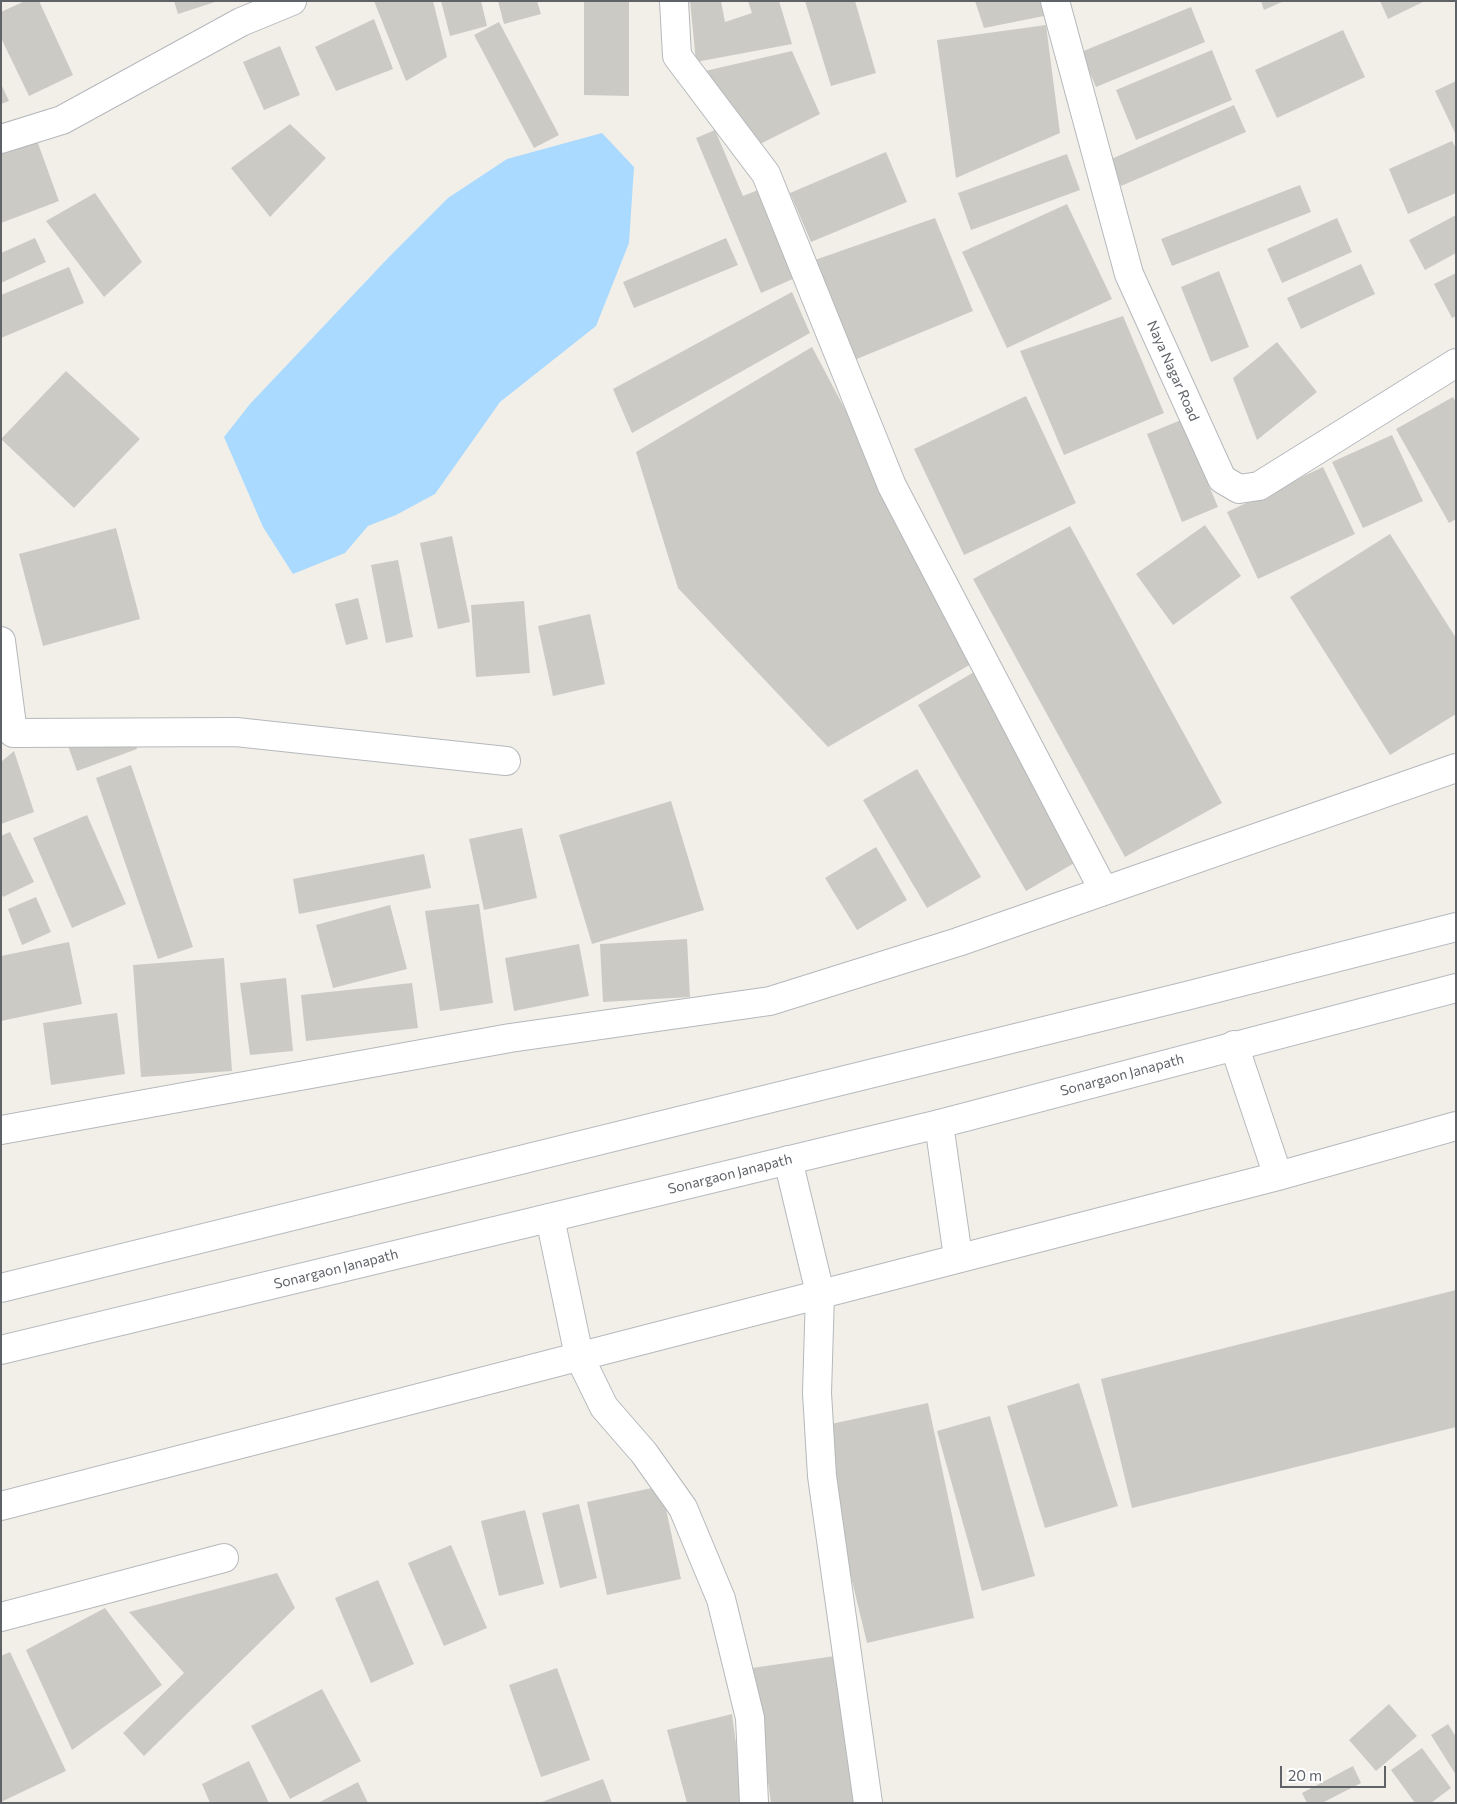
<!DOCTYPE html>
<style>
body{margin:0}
#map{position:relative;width:1457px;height:1804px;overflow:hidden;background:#f1efe8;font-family:Commissioner,sans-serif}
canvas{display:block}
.frame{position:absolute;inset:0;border:2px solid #5f6368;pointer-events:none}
.scale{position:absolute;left:1280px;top:1766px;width:106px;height:22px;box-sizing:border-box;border:2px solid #5f6368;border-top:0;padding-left:6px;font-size:15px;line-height:18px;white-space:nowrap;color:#5f6368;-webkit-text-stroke:4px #fff;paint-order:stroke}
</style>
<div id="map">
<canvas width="1457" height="1804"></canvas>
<div class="frame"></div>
<div class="scale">20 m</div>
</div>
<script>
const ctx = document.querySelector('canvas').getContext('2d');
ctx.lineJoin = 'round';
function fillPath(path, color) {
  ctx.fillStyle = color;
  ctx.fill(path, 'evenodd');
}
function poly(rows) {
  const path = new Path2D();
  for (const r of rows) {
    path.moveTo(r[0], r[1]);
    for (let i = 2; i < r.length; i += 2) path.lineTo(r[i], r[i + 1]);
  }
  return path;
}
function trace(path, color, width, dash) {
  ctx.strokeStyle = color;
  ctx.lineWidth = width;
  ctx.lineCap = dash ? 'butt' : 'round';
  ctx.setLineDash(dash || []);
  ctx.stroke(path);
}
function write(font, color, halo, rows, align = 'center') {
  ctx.font = font + ' Commissioner,sans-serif';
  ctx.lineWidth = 4;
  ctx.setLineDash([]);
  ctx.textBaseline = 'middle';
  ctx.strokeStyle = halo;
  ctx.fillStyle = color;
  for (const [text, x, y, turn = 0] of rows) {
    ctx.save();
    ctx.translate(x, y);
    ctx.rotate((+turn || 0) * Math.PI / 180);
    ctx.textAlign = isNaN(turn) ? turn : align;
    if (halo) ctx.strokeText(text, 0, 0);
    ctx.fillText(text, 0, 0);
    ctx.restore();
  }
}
fillPath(poly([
 [602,133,634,167,629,243,596,326,500,402,435,494,396,515,368,526,345,553,293,574,263,527,224,437,250,404,388,258,448,198,507,159]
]), '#aadaff');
fillPath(poly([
 [25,1,39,1,73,75,29,96,1,38,1,12],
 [174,1,215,1,215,2,178,14],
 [374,1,433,1,447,57,406,81],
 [441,1,481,1,487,26,450,36],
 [498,1,537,1,541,14,504,24],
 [584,1,629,1,629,96,584,95],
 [690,1,721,1,725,22,752,13,748,1,779,1,792,44,696,62],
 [805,1,855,1,876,73,831,86],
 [975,1,1042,1,1044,16,984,28],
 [1261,1,1284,1,1264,10],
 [1380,1,1425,1,1388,19],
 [1191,7,1205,42,1096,87,1081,52],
 [374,19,393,69,336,91,315,47],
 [499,22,559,135,534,148,474,35],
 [1046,25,1060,133,956,178,937,40],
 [1343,30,1365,77,1277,118,1255,70],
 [280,46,300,95,264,110,243,62],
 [1212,50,1232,100,1136,140,1116,90],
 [792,51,820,114,748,150,692,74],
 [1456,81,1456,135,1435,91],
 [1,84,9,101,1,104],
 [1234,105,1246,132,1121,186,1109,160],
 [290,124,326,158,270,217,231,168],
 [715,130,743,196,758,190,795,278,761,293,696,138],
 [36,138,59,201,1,223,1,151],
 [1452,141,1456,148,1456,193,1408,214,1389,169],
 [886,152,907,202,811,242,790,193],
 [1067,154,1080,190,971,230,958,193],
 [1300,185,1311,212,1172,266,1161,239],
 [95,193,142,262,104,297,46,221],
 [1067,204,1112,299,1007,348,962,252],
 [1456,215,1456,253,1425,270,1409,240],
 [935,218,973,311,852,361,812,261],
 [1337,218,1352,252,1282,283,1267,249],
 [35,238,46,262,1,283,1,253],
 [726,238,738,265,634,308,623,282],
 [1361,264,1375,294,1301,329,1287,298],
 [69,267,84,303,1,338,1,295],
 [1219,271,1249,347,1211,362,1181,287],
 [1456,273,1456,316,1452,318,1434,284],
 [792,292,810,333,632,433,613,389],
 [1123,316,1164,413,1064,455,1020,351],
 [1277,342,1317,392,1257,440,1233,378],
 [812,347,978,660,828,747,678,588,636,452],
 [66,371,140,439,74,508,1,439],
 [1026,396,1076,503,964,555,914,449],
 [1453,397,1456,402,1456,519,1449,523,1396,429],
 [1181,420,1218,507,1182,522,1147,434],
 [1392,435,1423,501,1363,528,1332,462],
 [1323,467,1355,534,1258,579,1227,512],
 [1205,525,1241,576,1173,625,1136,574],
 [1070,526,1222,803,1125,857,973,579],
 [116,528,140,619,43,646,19,554],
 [1390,534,1456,638,1456,714,1390,755,1290,597],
 [452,536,470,622,438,629,420,543],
 [398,560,413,637,386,643,371,565],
 [358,598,368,639,346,645,335,604],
 [524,601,530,673,476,677,471,605],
 [590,614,605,684,553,696,538,626],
 [974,672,1083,858,1026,891,918,705],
 [127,721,137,749,77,771,67,743],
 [14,751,34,812,1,824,1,762],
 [131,765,193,947,158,959,96,778],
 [917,769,981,877,927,908,863,800],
 [671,801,704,910,592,944,559,835],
 [87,815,126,904,72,928,33,838],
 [522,828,537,898,484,910,469,839],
 [10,832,34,882,3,897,1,892,1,836],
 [876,847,907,900,857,930,825,878],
 [424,854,431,888,299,914,293,879],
 [36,897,51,932,22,945,8,909],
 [479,904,493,1003,440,1011,425,911],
 [390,905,407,969,333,988,316,925],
 [687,939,690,997,603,1002,600,944],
 [69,942,82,1004,1,1021,1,956],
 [579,944,589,996,514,1011,505,958],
 [224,958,232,1071,141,1077,133,965],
 [286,978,293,1051,250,1055,240,983],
 [412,983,418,1028,306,1041,301,995],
 [117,1013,125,1074,51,1085,43,1023],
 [1456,1290,1456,1427,1132,1508,1101,1379],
 [1079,1383,1118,1506,1045,1528,1007,1406],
 [928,1403,974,1618,867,1643,841,1535,822,1426],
 [990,1416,1035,1576,982,1591,937,1431],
 [661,1486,681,1579,607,1595,587,1502],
 [579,1504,597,1578,560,1588,542,1513],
 [525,1510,544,1584,499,1596,481,1521],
 [451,1545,487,1628,444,1646,408,1563],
 [277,1573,295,1608,144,1756,123,1733,184,1673,129,1612],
 [378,1580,414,1664,371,1683,335,1598],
 [105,1608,162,1685,72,1750,26,1650],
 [10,1652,66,1771,1,1802,1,1656],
 [835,1656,856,1803,771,1803,752,1668],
 [557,1668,590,1760,541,1777,509,1685],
 [322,1689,361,1761,290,1799,251,1726],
 [1389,1704,1417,1736,1376,1771,1349,1740],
 [732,1714,744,1803,687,1803,667,1730],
 [1448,1724,1456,1737,1456,1775,1431,1735],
 [1422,1748,1451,1788,1431,1803,1415,1803,1391,1770],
 [249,1761,269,1803,210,1803,202,1784],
 [1353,1766,1361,1783,1322,1803,1307,1803,1302,1793],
 [603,1779,612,1803,539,1803],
 [358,1782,368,1803,318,1803]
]), '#cccac5');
const minor = poly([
 [674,1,677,56,766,174,892,486,1104,891],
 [1055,1,1129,274,1222,479,1239,489,1259,486,1456,363],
 [1,139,62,120,241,22,292,1],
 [1,641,13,733,236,732,506,761],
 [1234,1045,1278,1176],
 [939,1124,958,1257],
 [1,1130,510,1038,770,1001,958,942,1456,768],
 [788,1160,820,1293,817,1393,822,1476,868,1803],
 [550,1218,579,1356,604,1407,644,1453,683,1508,721,1599,750,1718,754,1803],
 [1,1506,1278,1176,1456,1126],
 [1,1617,224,1558]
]);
const secondary = poly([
 [1,1288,1186,996,1456,927],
 [1,1350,939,1124,1456,988]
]);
trace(minor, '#b5b8bc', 30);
trace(secondary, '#b6babf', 30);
trace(minor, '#fff', 28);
trace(secondary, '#fff', 28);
write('14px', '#5f6368', '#fff', [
 ["Naya Nagar Road",1173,371,66],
 ["Sonargaon Janapath",1122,1075,-15],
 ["Sonargaon Janapath",730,1174,-14],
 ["Sonargaon Janapath",336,1269,-14]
]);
</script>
